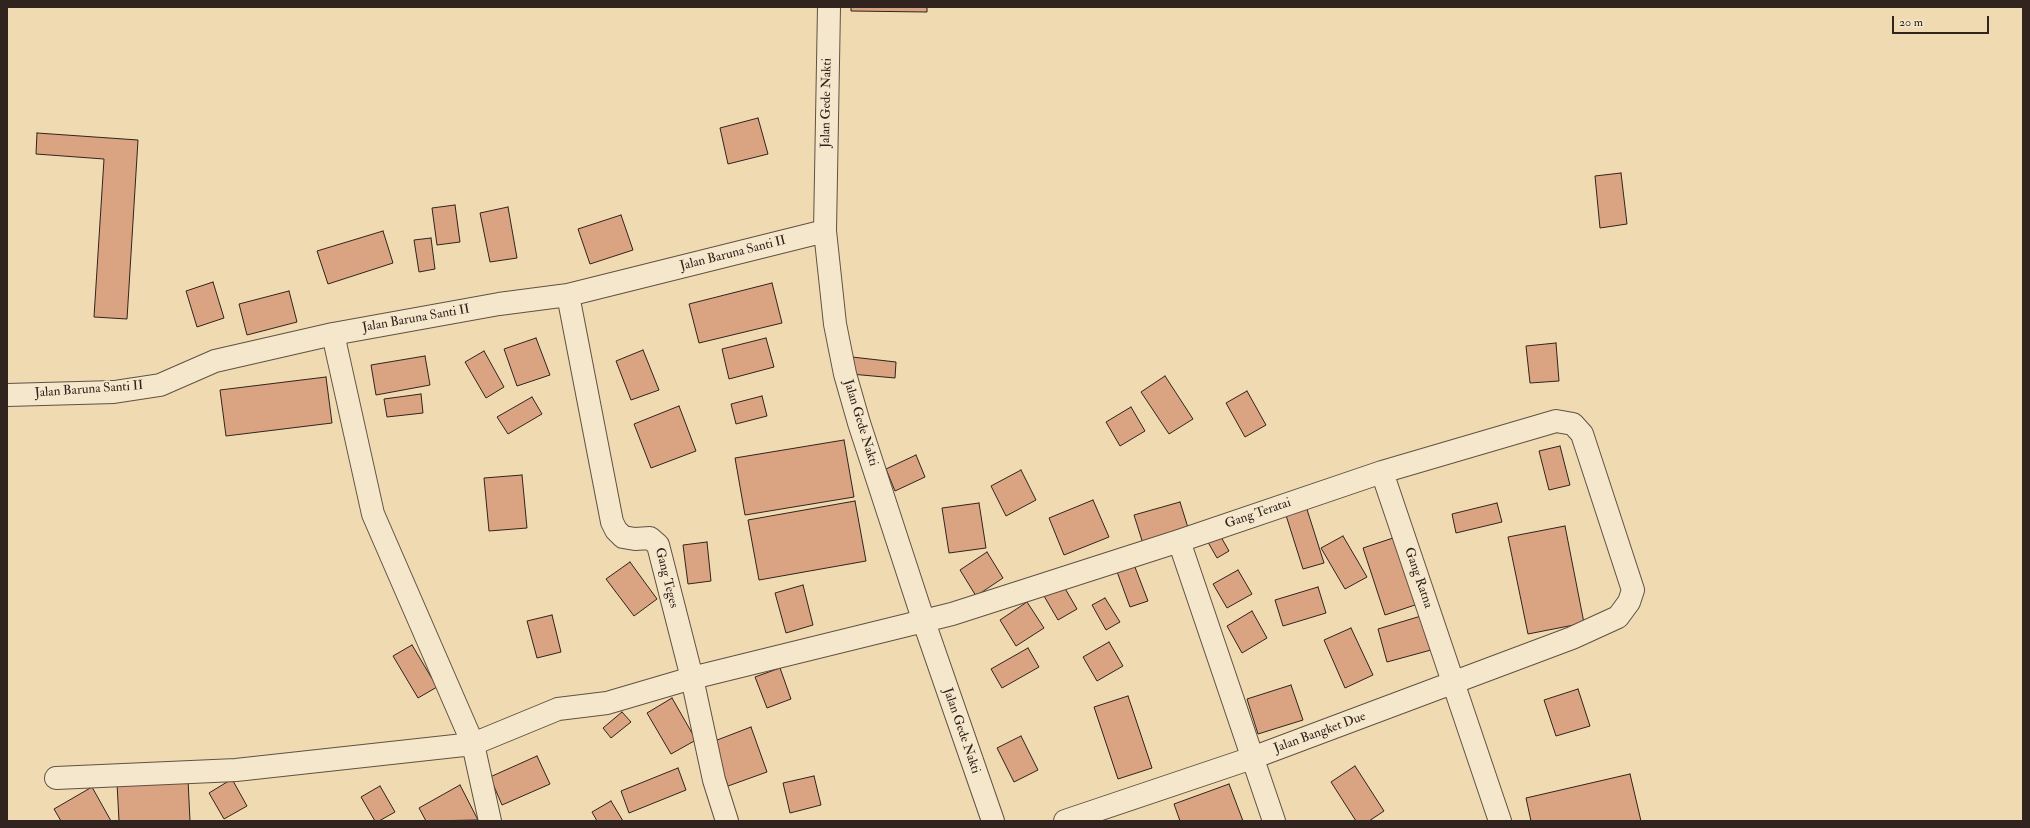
<!DOCTYPE html>
<style>
body{margin:0}
#map{position:relative;width:2030px;height:828px;overflow:hidden;background:#efdab1;font-family:"IM FELL Double Pica",serif}
canvas{display:block}
.frame{position:absolute;inset:0;border:8px solid #31231e;pointer-events:none}
.scale{position:absolute;left:1892px;top:16px;width:97px;height:18px;box-sizing:border-box;border:2px solid #31231e;border-top:0;padding-left:5px;font-size:12px;line-height:14px;white-space:nowrap;color:#31231e;-webkit-text-stroke:3px #f5e7cc;paint-order:stroke}
</style>
<div id="map">
<canvas width="2030" height="828"></canvas>
<div class="frame"></div>
<div class="scale">20 m</div>
</div>
<script>
const ctx = document.querySelector('canvas').getContext('2d');
ctx.lineJoin = 'round';
function fillPath(path, color) {
  ctx.fillStyle = color;
  ctx.fill(path, 'evenodd');
}
function poly(rows) {
  const path = new Path2D();
  for (const r of rows) {
    path.moveTo(r[0], r[1]);
    for (let i = 2; i < r.length; i += 2) path.lineTo(r[i], r[i + 1]);
  }
  return path;
}
function trace(path, color, width, dash) {
  ctx.strokeStyle = color;
  ctx.lineWidth = width;
  ctx.lineCap = dash ? 'butt' : 'round';
  ctx.setLineDash(dash || []);
  ctx.stroke(path);
}
function write(font, color, halo, rows, align = 'center') {
  ctx.font = font + ' "IM FELL Double Pica",serif';
  ctx.lineWidth = 3.5;
  ctx.setLineDash([]);
  ctx.textBaseline = 'middle';
  ctx.strokeStyle = halo;
  ctx.fillStyle = color;
  for (const [text, x, y, turn = 0] of rows) {
    ctx.save();
    ctx.translate(x, y);
    ctx.rotate((+turn || 0) * Math.PI / 180);
    ctx.textAlign = isNaN(turn) ? turn : align;
    if (halo) ctx.strokeText(text, 0, 0);
    ctx.fillText(text, 0, 0);
    ctx.restore();
  }
}
const building = poly([
 [851,7,927,7,927,12,851,11,851,7],
 [758,118,768,154,728,164,720,128,758,118],
 [37,133,138,140,127,319,94,317,104,159,36,154,37,133],
 [1621,173,1627,224,1600,228,1595,176,1621,173],
 [455,205,460,242,437,245,432,208,455,205],
 [508,207,517,258,490,262,480,213,508,207],
 [621,215,633,250,590,264,578,229,621,215],
 [383,231,393,263,328,284,317,251,383,231],
 [431,238,435,269,419,272,414,240,431,238],
 [213,282,224,318,197,327,186,291,213,282],
 [772,283,782,323,699,343,689,304,772,283],
 [289,291,297,322,247,335,239,304,289,291],
 [536,338,550,375,517,386,504,349,536,338],
 [766,338,774,367,729,379,722,349,766,338],
 [1556,343,1559,381,1530,383,1526,346,1556,343],
 [643,350,659,390,631,400,616,361,643,350],
 [484,351,504,387,486,398,465,362,484,351],
 [425,356,430,385,376,395,371,365,425,356],
 [852,357,896,362,895,378,851,374,852,357],
 [1165,376,1193,419,1169,434,1141,392,1165,376],
 [326,377,332,423,226,436,220,390,326,377],
 [1247,391,1266,425,1245,437,1226,403,1247,391],
 [421,394,423,413,387,417,384,399,421,394],
 [762,396,767,416,736,424,731,404,762,396],
 [532,397,542,414,508,434,497,417,532,397],
 [679,406,696,451,651,468,634,424,679,406],
 [1131,407,1145,431,1120,446,1106,422,1131,407],
 [844,440,854,497,745,515,735,458,844,440],
 [1560,446,1570,485,1549,490,1539,451,1560,446],
 [916,455,925,477,895,491,886,469,916,455],
 [1021,470,1036,500,1006,516,991,486,1021,470],
 [522,475,527,528,489,531,484,478,522,475],
 [1093,500,1109,537,1064,555,1049,518,1093,500],
 [855,501,866,561,759,580,748,520,855,501],
 [1180,502,1190,534,1144,547,1134,515,1180,502],
 [979,503,986,548,949,553,942,508,979,503],
 [1305,503,1324,563,1303,569,1284,509,1305,503],
 [1497,503,1502,522,1456,533,1452,514,1497,503],
 [1565,526,1584,623,1528,634,1508,537,1565,526],
 [1217,530,1229,551,1217,558,1205,537,1217,530],
 [1402,535,1424,602,1385,615,1363,548,1402,535],
 [1343,536,1367,577,1345,589,1321,548,1343,536],
 [707,542,711,581,688,584,683,545,707,542],
 [987,552,1003,578,976,596,960,570,987,552],
 [630,562,657,599,634,616,606,579,630,562],
 [1133,562,1148,601,1130,607,1116,569,1133,562],
 [1238,570,1252,594,1227,608,1213,584,1238,570],
 [803,585,813,625,786,633,775,593,803,585],
 [1063,585,1077,609,1058,620,1044,596,1063,585],
 [1318,587,1326,613,1283,626,1275,600,1318,587],
 [1105,598,1120,622,1106,630,1092,605,1105,598],
 [1027,602,1044,628,1016,646,1000,620,1027,602],
 [1252,611,1267,638,1242,653,1227,626,1252,611],
 [552,615,561,652,537,658,527,621,552,615],
 [1421,616,1431,650,1387,662,1378,629,1421,616],
 [1351,628,1373,675,1345,688,1324,640,1351,628],
 [1109,642,1123,666,1097,681,1083,657,1109,642],
 [412,645,437,687,418,698,393,656,412,645],
 [1028,648,1039,667,1002,688,991,669,1028,648],
 [780,668,791,699,767,708,755,677,780,668],
 [1291,685,1303,720,1258,734,1247,699,1291,685],
 [1578,689,1590,726,1556,736,1544,700,1578,689],
 [1128,696,1152,768,1118,779,1094,707,1128,696],
 [672,698,696,740,671,754,647,713,672,698],
 [622,712,631,722,611,738,603,728,622,712],
 [751,727,767,772,728,786,712,742,751,727],
 [1021,736,1038,770,1014,782,997,748,1021,736],
 [537,756,550,784,502,805,490,777,537,756],
 [1355,766,1384,811,1369,821,1356,821,1331,782,1355,766],
 [678,768,686,790,629,813,621,791,678,768],
 [1630,774,1641,821,1531,821,1526,798,1630,774],
 [814,776,821,805,790,813,783,783,814,776],
 [188,779,190,821,119,821,117,783,188,779],
 [232,779,247,806,224,819,209,793,232,779],
 [1229,784,1243,821,1180,821,1174,804,1229,784],
 [460,785,478,820,426,821,419,808,460,785],
 [380,786,395,812,379,821,375,821,361,797,380,786],
 [92,787,111,821,61,821,54,809,92,787],
 [611,801,623,821,597,821,592,812,611,801]
]);
fillPath(building, '#daa382');
trace(building, '#31231e', 1);
const street = poly([
 [829,7,825,231,835,324,845,374,859,423,924,622,993,821],
 [568,295,612,522,616,530,623,537,635,539,650,538,658,545,692,678,714,780,727,821],
 [333,334,373,514,473,744,490,821],
 [7,395,114,392,160,385,215,361,333,334,499,304,568,295,825,231],
 [1382,472,1500,821],
 [1179,541,1274,821],
 [56,778,236,770,473,744,558,709,607,703,692,678,952,614,1179,541,1382,472,1556,421,1573,424,1582,434,1633,590,1629,602,1618,617,1572,638,1252,758,1065,821]
]);
trace(street, '#605143', 24);
trace(street, '#f5e7cc', 22);
write('13px', '#31231e', '#f5e7cc', [
 ["Jalan Gede Nakti",827,103,-89],
 ["Jalan Baruna Santi II",733,254,-14],
 ["Jalan Baruna Santi II",416,319,-10],
 ["Jalan Baruna Santi II",89,390,-4],
 ["Jalan Gede Nakti",860,423,73],
 ["Gang Teratai",1258,514,-19],
 ["Gang Teges",666,578,76],
 ["Gang Ratna",1418,578,71],
 ["Jalan Gede Nakti",961,731,71],
 ["Jalan Bangket Due",1320,733,-20]
]);
</script>
